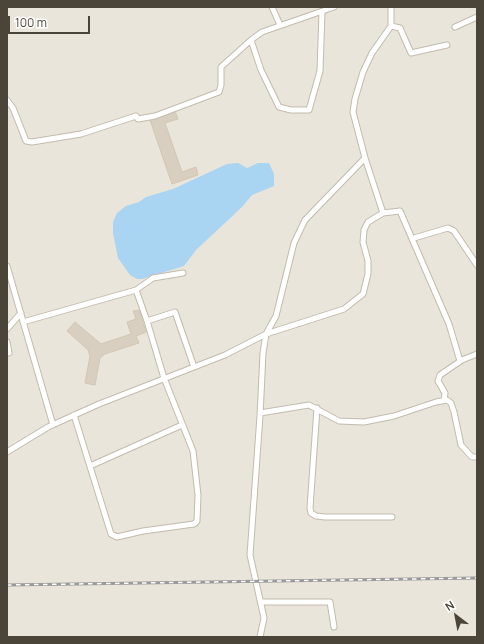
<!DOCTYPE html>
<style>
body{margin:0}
#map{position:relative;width:484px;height:644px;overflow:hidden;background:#f6f3ec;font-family:Manrope,sans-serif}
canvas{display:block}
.frame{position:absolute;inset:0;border:8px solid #4b4439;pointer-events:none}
.north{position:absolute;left:436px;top:596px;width:40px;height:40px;-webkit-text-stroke:3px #fff;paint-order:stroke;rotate:328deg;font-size:11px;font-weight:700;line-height:16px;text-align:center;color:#4b4439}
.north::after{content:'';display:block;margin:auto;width:14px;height:18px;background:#4b4439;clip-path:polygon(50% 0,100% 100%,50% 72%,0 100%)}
.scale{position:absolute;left:8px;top:16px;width:82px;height:18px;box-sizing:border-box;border:2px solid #4b4439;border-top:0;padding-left:5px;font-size:12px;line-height:14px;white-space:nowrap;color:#4b4439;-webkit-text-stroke:3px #fff;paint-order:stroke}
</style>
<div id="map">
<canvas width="484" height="644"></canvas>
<div class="frame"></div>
<div class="north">N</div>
<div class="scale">100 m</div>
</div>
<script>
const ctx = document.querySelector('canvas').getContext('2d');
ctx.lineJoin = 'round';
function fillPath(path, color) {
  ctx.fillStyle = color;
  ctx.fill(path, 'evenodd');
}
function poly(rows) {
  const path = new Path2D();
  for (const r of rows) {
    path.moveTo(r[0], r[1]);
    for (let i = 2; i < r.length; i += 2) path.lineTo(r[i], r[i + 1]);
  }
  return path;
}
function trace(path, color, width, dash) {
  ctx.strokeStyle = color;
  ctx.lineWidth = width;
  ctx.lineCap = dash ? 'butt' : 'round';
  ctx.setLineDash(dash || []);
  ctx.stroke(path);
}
fillPath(poly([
 [7,7,477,7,477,637,7,637]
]), '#eae5da');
fillPath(poly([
 [238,163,247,168,258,163,269,163,274,174,274,186,252,195,242,207,196,250,184,266,142,279,137,279,130,275,118,258,113,233,113,222,117,213,126,206,139,202,146,197,173,189,227,164]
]), '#a9d4f2');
const building = poly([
 [175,111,178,119,165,123,182,172,196,167,198,175,172,184,150,120,175,111],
 [139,310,146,332,136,336,139,343,105,354,100,358,95,385,85,383,90,356,88,350,67,331,75,322,101,344,131,334,127,322,136,319,133,311,139,310]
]);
fillPath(building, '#d8cfc1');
trace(building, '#d3c7b4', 1);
const street = poly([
 [272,7,280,25],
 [391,26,400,28,411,53,447,45],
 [455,27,477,17],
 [251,40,261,70,279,107,291,110,309,110,320,71,322,12],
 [7,100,13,108,26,141,32,142,81,134,136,116,138,119,155,116,219,92,221,85,221,67,251,40,262,32,334,7],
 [365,158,383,213],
 [414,238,448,228,454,231,477,265],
 [7,266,53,425],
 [136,290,147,321,175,312,194,367],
 [23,322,136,290,153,278,183,273],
 [7,329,21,313],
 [7,342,9,353],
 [444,400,445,393,438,381,440,375,462,360,477,354],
 [317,408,310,508,311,513,316,516,325,517,392,517],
 [260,413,309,405,339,421,364,422,394,416,436,402,447,400,451,403,454,412,461,445,472,457,477,457],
 [74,415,111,534,117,537,143,531,194,524,197,521,198,495,193,451,164,378,147,321],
 [7,452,48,427,99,404,225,355,266,334,276,316,294,243,305,220,365,158,353,112,355,99,363,72,372,53,391,26,391,7],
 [90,466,182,425],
 [261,602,330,602,334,627],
 [260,637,264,618,250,555,260,416,263,353,266,334,344,309,363,294,368,274,368,261,363,242,364,230,368,222,383,213,400,211,449,324,460,361]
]);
trace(street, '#c2bbae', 7);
trace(street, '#fff', 5);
const rail = poly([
 [7,585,477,578]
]);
trace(rail, '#9a9a9a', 3);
trace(rail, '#fff', 1.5, [4.5]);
</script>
